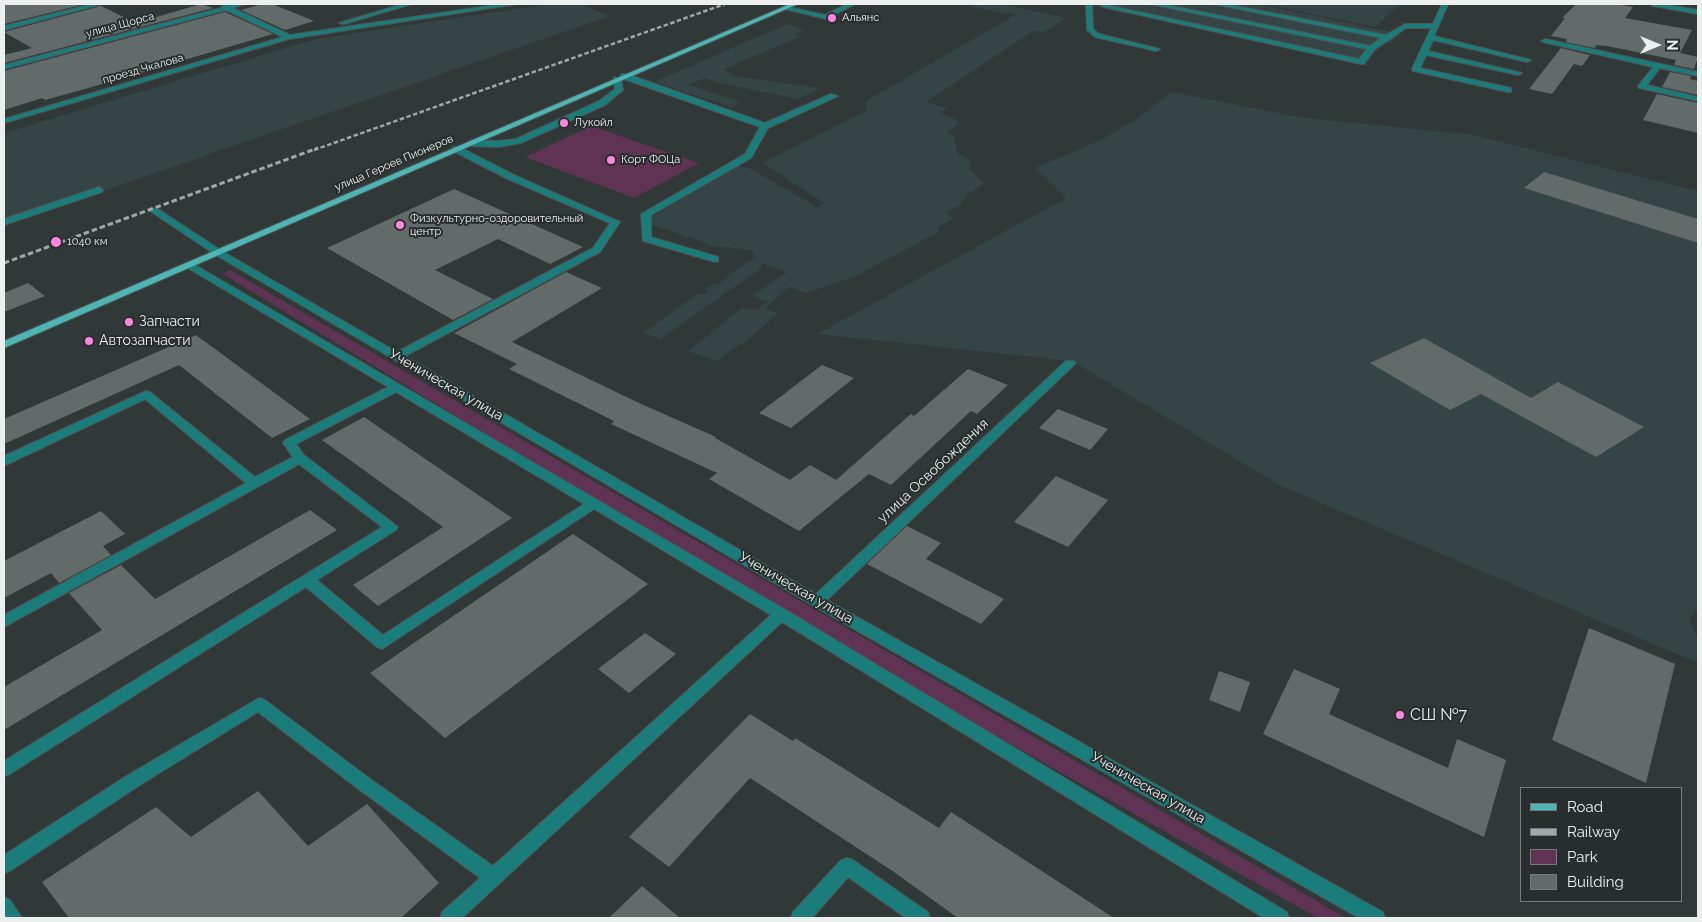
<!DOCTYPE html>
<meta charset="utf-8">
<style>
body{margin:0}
#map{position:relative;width:1702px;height:922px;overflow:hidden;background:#313838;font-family:Raleway,sans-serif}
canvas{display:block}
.frame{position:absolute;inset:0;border:5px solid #ebf0ef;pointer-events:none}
.legend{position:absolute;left:1520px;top:787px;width:162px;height:115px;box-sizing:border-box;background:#272e2d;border:1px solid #757c7b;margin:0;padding:6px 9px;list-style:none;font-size:15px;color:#ebf0ef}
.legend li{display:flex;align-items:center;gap:10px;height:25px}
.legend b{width:25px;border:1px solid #757c7b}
.north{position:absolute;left:1632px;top:20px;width:50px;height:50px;-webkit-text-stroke:4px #272e2d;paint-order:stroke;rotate:90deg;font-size:14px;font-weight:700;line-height:20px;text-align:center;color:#ebf0ef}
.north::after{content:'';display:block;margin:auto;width:18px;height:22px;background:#ebf0ef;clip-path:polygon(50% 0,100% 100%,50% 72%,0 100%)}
</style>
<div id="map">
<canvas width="1702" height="922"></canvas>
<div class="frame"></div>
<ul class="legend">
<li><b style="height:6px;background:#4db6b5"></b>Road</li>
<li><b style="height:6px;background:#a2a8a8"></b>Railway</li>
<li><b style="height:14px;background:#5f3353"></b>Park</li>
<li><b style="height:14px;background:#636a6a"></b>Building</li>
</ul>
<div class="north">N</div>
</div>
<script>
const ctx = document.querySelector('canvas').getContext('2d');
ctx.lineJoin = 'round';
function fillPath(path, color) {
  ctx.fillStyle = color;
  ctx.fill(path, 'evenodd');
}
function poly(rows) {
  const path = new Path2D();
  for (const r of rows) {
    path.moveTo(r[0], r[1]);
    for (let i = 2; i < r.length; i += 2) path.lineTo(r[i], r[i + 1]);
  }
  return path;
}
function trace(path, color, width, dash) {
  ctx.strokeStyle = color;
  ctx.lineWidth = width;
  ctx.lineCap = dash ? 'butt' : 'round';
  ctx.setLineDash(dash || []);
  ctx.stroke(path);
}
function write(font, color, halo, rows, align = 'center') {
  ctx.font = font + ' Raleway,sans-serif';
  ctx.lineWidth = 4;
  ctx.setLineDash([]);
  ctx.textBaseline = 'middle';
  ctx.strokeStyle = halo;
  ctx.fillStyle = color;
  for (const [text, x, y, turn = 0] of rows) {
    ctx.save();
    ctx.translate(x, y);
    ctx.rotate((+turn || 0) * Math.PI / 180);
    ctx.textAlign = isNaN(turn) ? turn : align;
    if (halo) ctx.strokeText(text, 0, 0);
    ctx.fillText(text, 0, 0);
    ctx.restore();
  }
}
fillPath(poly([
 [550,4,580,4,610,16,4,225,4,133,316,39],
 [978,4,1003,4,1066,18,1044,32,1033,31,926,102,947,108,940,113,957,120,958,124,947,132,954,136,957,153,971,161,969,169,984,183,968,194,960,205,946,213,954,218,937,228,940,231,856,276,806,293,789,287,765,308,778,313,749,339,716,361,688,351,742,308,756,310,768,302,752,296,787,272,761,263,762,266,759,270,660,339,643,333,697,294,703,295,708,291,705,289,712,284,717,285,733,272,753,259,756,259,752,250,714,246,643,222,736,166,749,168,814,205,815,208,824,203,762,163,866,111,866,101,1015,15,971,7],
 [1095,4,1258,4,1401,34,1391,43,1385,42,1365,64,1096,7],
 [1263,4,1400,4,1375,27],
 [787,24,805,30,795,34,801,36,724,69,734,76,820,88,798,99,720,83,705,78,689,85,741,102,731,107,654,82],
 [1171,92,1305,118,1473,135,1698,191,1698,609,1689,619,1698,640,1698,663,1281,486,1072,361,817,334,1066,198,1035,168,1103,139,1141,116]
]), '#354444');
fillPath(poly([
 [591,126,699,163,634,198,525,157],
 [230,270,1346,918,1318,918,781,614,223,274]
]), '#5f3353');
fillPath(poly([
 [4,4,85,4,4,24],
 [201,4,213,8,4,63,4,55,32,48,4,32,101,6,136,23],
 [262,4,272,4,314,21,285,30,241,10],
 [1576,4,1615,4,1633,7,1625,18,1692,30,1680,53,1698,57,1694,69,1674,65,1676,60,1607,46,1596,45,1595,48,1566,42,1567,39,1551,36,1565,18,1562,18],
 [225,12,273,34,85,89,45,100,42,98,4,110,4,71],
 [1561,48,1590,55,1582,66,1574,64,1552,94,1529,89],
 [1670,72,1691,76,1690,79,1698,81,1698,95,1662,87],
 [1657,94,1698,103,1698,133,1643,120],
 [1544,172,1698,219,1698,243,1524,188],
 [454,189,583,247,550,264,498,239,435,270,493,299,453,320,327,248],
 [566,272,602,288,512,342,639,403,716,437,715,438,790,480,810,465,836,480,911,414,914,416,968,369,1008,385,977,414,971,411,891,485,869,474,799,531,709,479,717,473,611,424,614,421,509,369,517,364,454,333],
 [28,283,45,296,4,312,4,293],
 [196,335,310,419,272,438,179,365,4,444,4,419],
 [1424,338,1531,398,1558,382,1644,427,1596,457,1481,394,1450,410,1370,363],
 [822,365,854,378,791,428,759,413],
 [1058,409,1108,429,1090,450,1039,428],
 [364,417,512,518,378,606,353,585,443,527,322,440],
 [1056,476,1108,500,1068,547,1014,522],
 [310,510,337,530,4,730,4,687,102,630,69,593,121,565,155,599],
 [101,511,125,534,103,546,111,555,59,583,51,573,4,598,4,561],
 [907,526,941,543,926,559,1004,599,981,624,867,564],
 [573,534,648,584,445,738,370,673],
 [1589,628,1675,664,1646,783,1552,740],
 [645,633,676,654,629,693,598,669],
 [1294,669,1340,689,1329,714,1448,768,1457,739,1506,760,1484,837,1263,734],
 [1219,671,1250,682,1240,712,1209,700],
 [750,714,793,741,795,738,939,828,951,812,1114,918,958,918,891,870,750,778,669,867,629,837],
 [258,791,308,846,367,804,439,883,401,918,69,918,42,882,156,807,191,837],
 [642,886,680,918,609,918]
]), '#636a6a');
const minor = poly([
 [92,4,102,4,4,30,4,26,92,4],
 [235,4,245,4,233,8,290,35,502,4,517,4,289,39,4,123,4,119,283,37,226,10,4,69,4,65,221,8,222,6,235,4],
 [403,4,412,4,344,24,339,23,403,4],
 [847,4,855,4,826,19,781,8,784,6,825,15,847,4],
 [1086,4,1092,4,1093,29,1099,34,1160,49,1156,51,1095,37,1087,30,1086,4],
 [1102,4,1359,59,1367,49,1150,4,1162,4,1370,46,1381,38,1214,4,1226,4,1386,35,1405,24,1433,24,1442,4,1448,4,1434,36,1531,60,1527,62,1433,40,1428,51,1522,73,1518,75,1426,55,1420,68,1511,88,1511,92,1508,92,1413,71,1412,69,1431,28,1406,28,1374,50,1364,64,1361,64,1104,7,1102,6,1102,4],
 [1650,4,1663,4,1698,10,1698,14,1653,6,1650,4],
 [1545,39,1698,72,1698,76,1660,68,1647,85,1698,97,1698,101,1639,88,1638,86,1653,67,1543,42,1541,41,1545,39],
 [621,74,627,74,765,123,831,94,838,96,768,128,751,158,651,215,651,237,718,257,718,261,715,262,643,241,641,214,745,154,760,127,621,78,621,74],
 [614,77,621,79,623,90,605,105,521,143,499,147,471,146,467,143,471,140,499,141,516,139,599,101,615,89,614,77],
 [453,147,459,147,514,175,620,222,600,252,405,356,816,594,1066,361,1074,361,1076,363,1074,365,827,600,1383,912,1385,918,1359,918,812,605,216,255,150,211,155,208,158,209,222,251,397,352,593,248,610,223,508,179,453,151,453,147],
 [99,187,103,190,102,192,4,225,4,219,99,187],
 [190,262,786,610,1287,912,1289,918,1264,918,782,622,462,918,440,918,442,912,480,878,357,788,258,712,140,785,10,871,4,873,4,855,128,775,259,698,265,700,369,778,493,866,771,615,594,509,382,649,377,647,306,587,10,774,4,776,4,761,382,527,299,464,4,627,4,615,246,483,145,399,8,464,4,465,4,456,146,391,150,392,255,477,293,457,283,443,285,440,388,387,186,267,186,263,190,262],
 [396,392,584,504,383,635,317,580,396,530,398,527,304,455,296,444,396,392],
 [847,858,853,860,928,912,930,918,906,918,848,877,812,918,791,918,793,912,841,860,847,858],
 [4,897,10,900,22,918,4,918,4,897]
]);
const major = poly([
 [790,4,798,4,4,348,4,341,790,4]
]);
trace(minor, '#4f5555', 2);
trace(major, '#4f5555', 2);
fillPath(minor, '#1a7d7c');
fillPath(major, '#4db6b5');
trace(poly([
 [314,150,725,4]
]), '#a2a8a8', 2.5, [4.5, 2.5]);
trace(poly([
 [4,263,318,148]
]), '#a2a8a8', 3, [5.5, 3]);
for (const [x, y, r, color] of [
 [832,18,5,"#ff85df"],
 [564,123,5,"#ff85df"],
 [611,160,5,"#ff85df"],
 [400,225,5,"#ff85df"],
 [56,242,6,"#ff85df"],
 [129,322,5,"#ff85df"],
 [89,341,5,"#ff85df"],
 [1400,715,5,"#ff85df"]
]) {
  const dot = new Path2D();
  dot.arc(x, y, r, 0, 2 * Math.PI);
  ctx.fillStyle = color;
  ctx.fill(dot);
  trace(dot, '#272e2d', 2);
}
write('11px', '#ebf0ef', '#272e2d', [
 ["Альянс",842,18],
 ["Лукойл",574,123],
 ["Корт ФОЦа",621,160],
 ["Физкультурно-оздоровительный",410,219],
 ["центр",410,232],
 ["1040 км",67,242]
], 'left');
write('11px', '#ebf0ef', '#272e2d', [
 ["улица Щорса",120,25,-15],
 ["проезд Чкалова",143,69,-16],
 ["улица Героев Пионеров",394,163,-23]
]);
write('14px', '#ebf0ef', '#272e2d', [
 ["Запчасти",139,322],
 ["Автозапчасти",99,341]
], 'left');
write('14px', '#ebf0ef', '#272e2d', [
 ["Ученическая улица",446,385,30],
 ["улица Освобождения",933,471,-43],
 ["Ученическая улица",796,588,30],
 ["Ученическая улица",1148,788,30]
]);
write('16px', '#ebf0ef', '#272e2d', [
 ["СШ №7",1410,715]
], 'left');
</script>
